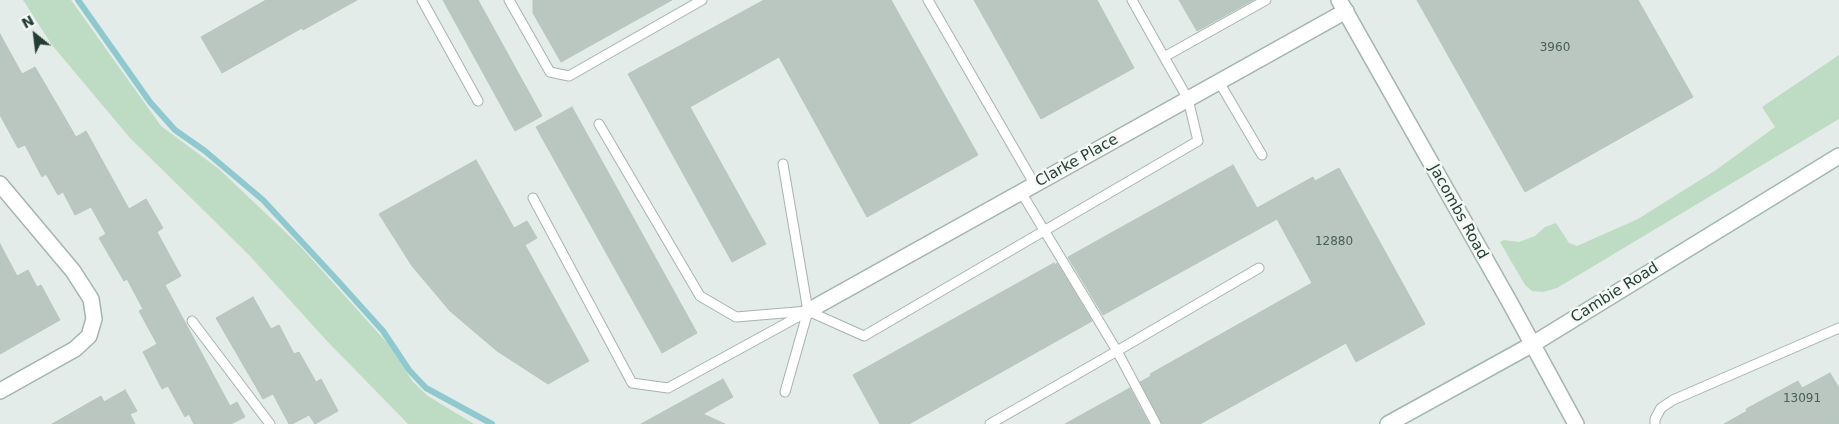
<!DOCTYPE html>
<style>
body{margin:0}
#map{position:relative;width:1839px;height:424px;overflow:hidden;background:#e3ece8;font-family:"DejaVu Sans",sans-serif}
canvas{display:block}
.north{position:absolute;left:10px;top:10px;width:50px;height:50px;-webkit-text-stroke:4px #f4f9f6;paint-order:stroke;rotate:331deg;font-size:14px;font-weight:700;line-height:20px;text-align:center;color:#243d34}
.north::after{content:'';display:block;margin:auto;width:18px;height:22px;background:#243d34;clip-path:polygon(50% 0,100% 100%,50% 72%,0 100%)}
</style>
<div id="map">
<canvas width="1839" height="424"></canvas>
<div class="north">N</div>
</div>
<script>
const ctx = document.querySelector('canvas').getContext('2d');
ctx.lineJoin = 'round';
function fillPath(path, color) {
  ctx.fillStyle = color;
  ctx.fill(path, 'evenodd');
}
function poly(rows) {
  const path = new Path2D();
  for (const r of rows) {
    path.moveTo(r[0], r[1]);
    for (let i = 2; i < r.length; i += 2) path.lineTo(r[i], r[i + 1]);
  }
  return path;
}
function trace(path, color, width, dash) {
  ctx.strokeStyle = color;
  ctx.lineWidth = width;
  ctx.lineCap = dash ? 'butt' : 'round';
  ctx.setLineDash(dash || []);
  ctx.stroke(path);
}
function write(font, color, halo, rows, align = 'center') {
  ctx.font = font + ' "DejaVu Sans",sans-serif';
  ctx.lineWidth = 5;
  ctx.setLineDash([]);
  ctx.textBaseline = 'middle';
  ctx.strokeStyle = halo;
  ctx.fillStyle = color;
  for (const [text, x, y, turn = 0] of rows) {
    ctx.save();
    ctx.translate(x, y);
    ctx.rotate((+turn || 0) * Math.PI / 180);
    ctx.textAlign = isNaN(turn) ? turn : align;
    if (halo) ctx.strokeText(text, 0, 0);
    ctx.fillText(text, 0, 0);
    ctx.restore();
  }
}
fillPath(poly([
 [23,0,71,0,161,126,219,169,300,246,388,344,413,382,428,396,474,424,408,424,327,341,248,254,130,138,52,45],
 [1839,55,1839,119,1557,288,1543,292,1532,291,1525,285,1500,242,1504,240,1519,242,1535,236,1545,227,1556,223,1569,243,1577,246,1638,219,1716,170,1775,127,1762,107]
]), '#bddcc3');
trace(poly([
 [78,0,150,102,175,130,205,151,263,200,338,281,383,331,409,370,426,388,492,424]
]), '#8ec9cf', 6);
const building = poly([
 [266,0,357,0,303,30,302,28,222,73,201,37,266,0],
 [443,0,478,0,542,116,515,131,443,0],
 [533,0,672,0,561,62,533,13,533,0],
 [764,0,891,0,978,155,867,217,779,57,690,107,766,244,732,262,628,74,764,0],
 [974,0,1097,0,1134,68,1041,119,974,0],
 [1179,0,1253,0,1197,31,1179,0],
 [1417,0,1638,0,1693,97,1525,192,1417,0],
 [0,34,22,74,35,67,76,137,86,131,129,209,146,199,163,228,157,232,181,276,165,285,230,406,237,402,245,417,231,424,194,424,189,414,185,417,168,386,162,389,143,352,157,344,139,311,143,309,127,279,124,281,99,238,106,234,91,207,75,215,63,192,58,195,46,174,42,177,25,145,18,148,0,115,0,34],
 [572,107,697,333,662,353,536,127,572,107],
 [476,160,514,228,527,221,537,238,525,245,589,361,548,384,497,351,450,311,412,266,379,214,476,160],
 [1233,165,1257,208,1313,177,1315,181,1339,168,1425,324,1356,362,1346,343,1200,424,1162,424,1140,382,1151,376,1150,374,1312,283,1277,219,1103,315,1068,257,1233,165],
 [0,244,17,276,28,270,37,287,41,285,60,320,0,354,0,244],
 [1054,263,1055,265,1057,263,1092,321,909,424,880,424,853,375,1054,263],
 [253,297,271,329,279,325,294,354,299,352,316,382,321,379,338,411,315,424,309,415,292,424,289,424,273,394,263,399,216,318,253,297],
 [1830,373,1839,388,1839,424,1724,424,1747,411,1746,409,1798,381,1802,388,1830,373],
 [723,379,733,397,703,414,725,424,641,424,723,379],
 [1130,388,1149,424,1065,424,1130,388],
 [125,390,137,411,130,414,135,424,52,424,101,396,104,402,125,390]
]);
fillPath(building, '#b9c7c0');
trace(building, '#b6c6be', 1);
const service = poly([
 [422,0,478,101],
 [509,0,550,72,569,76,702,0],
 [928,0,1035,185],
 [1132,0,1164,57],
 [1219,82,1262,155],
 [599,124,700,296,736,317,808,311,864,336,1198,141,1188,99,1164,57,1266,0],
 [783,164,808,311,785,392],
 [533,198,632,383,668,388,805,313],
 [192,321,270,424],
 [990,424,1117,351,1021,192],
 [1156,424,1117,351,1259,268],
 [1655,424,1655,419,1661,408,1673,400,1839,328]
]);
const minor = poly([
 [0,184,73,271,91,299,94,319,89,336,75,349,0,391],
 [808,311,1346,11]
]);
const tertiary = poly([
 [1339,0,1509,301,1576,424]
]);
const secondary = poly([
 [1388,424,1533,344,1839,156]
]);
trace(service, '#a6b4ae', 11);
trace(minor, '#a6b4ae', 18);
trace(tertiary, '#a6b4ae', 18);
trace(secondary, '#a2b8af', 18);
trace(service, '#fff', 9);
trace(minor, '#fff', 15);
trace(tertiary, '#fff', 15);
trace(secondary, '#fff', 15);
write('12px', '#496057', null, [
 ["3960",1555,48],
 ["12880",1334,242],
 ["13091",1802,399]
]);
write('15px', '#243d34', '#f4f9f6', [
 ["Clarke Place",1077,161,-29],
 ["Jacombs Road",1458,212,61],
 ["Cambie Road",1615,293,-32]
]);
</script>
